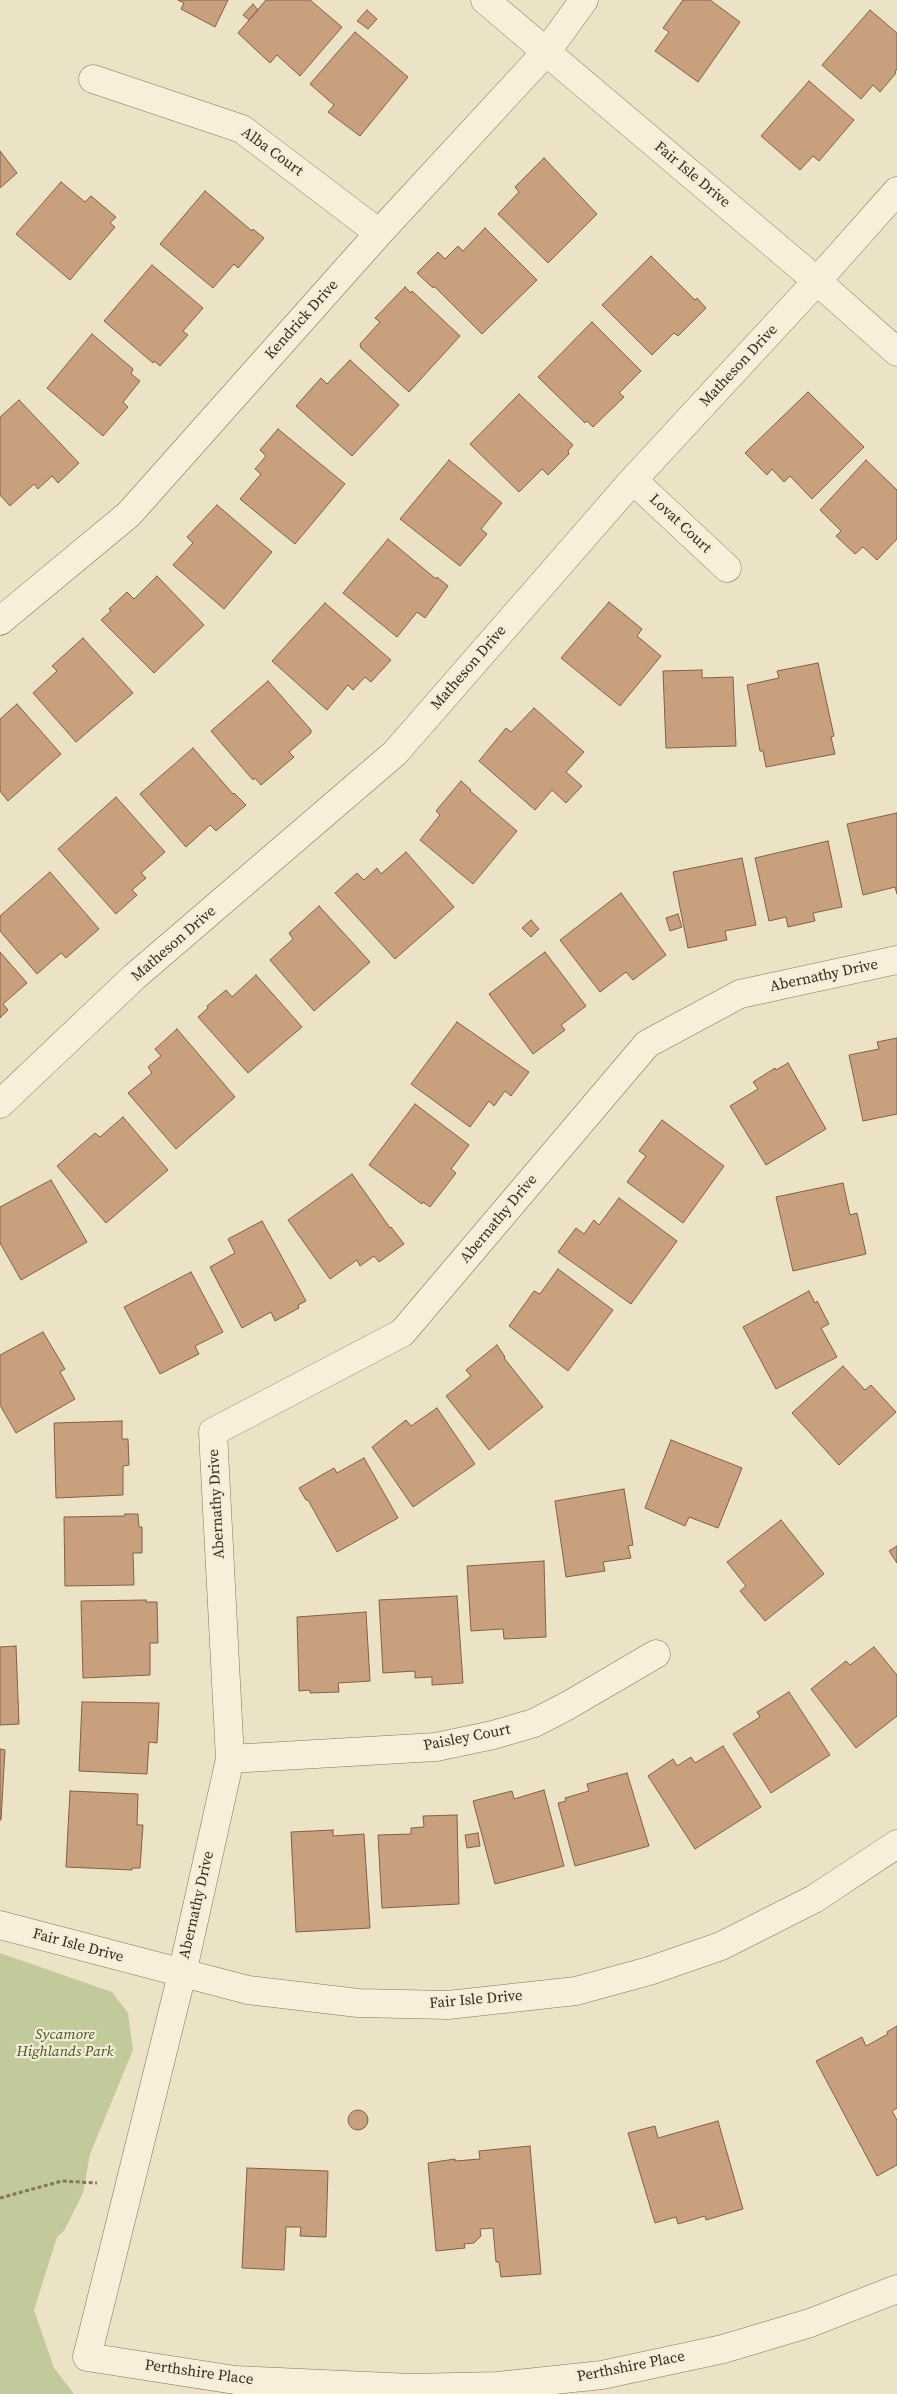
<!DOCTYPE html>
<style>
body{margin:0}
canvas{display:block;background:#ece2c6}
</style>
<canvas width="897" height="2394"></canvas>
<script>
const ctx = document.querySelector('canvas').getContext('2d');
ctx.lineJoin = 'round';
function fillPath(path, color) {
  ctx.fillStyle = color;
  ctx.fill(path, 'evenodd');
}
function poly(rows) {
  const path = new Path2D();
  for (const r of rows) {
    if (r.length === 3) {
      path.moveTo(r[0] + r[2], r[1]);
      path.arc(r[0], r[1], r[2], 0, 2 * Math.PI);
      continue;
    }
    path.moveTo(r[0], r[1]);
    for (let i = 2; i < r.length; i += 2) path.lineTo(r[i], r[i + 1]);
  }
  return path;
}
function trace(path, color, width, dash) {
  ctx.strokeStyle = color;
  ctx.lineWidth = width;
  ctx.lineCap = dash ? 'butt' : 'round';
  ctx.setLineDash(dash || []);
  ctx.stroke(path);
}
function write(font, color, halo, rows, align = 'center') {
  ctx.font = font + ' "Source Serif 4",serif';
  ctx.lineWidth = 4.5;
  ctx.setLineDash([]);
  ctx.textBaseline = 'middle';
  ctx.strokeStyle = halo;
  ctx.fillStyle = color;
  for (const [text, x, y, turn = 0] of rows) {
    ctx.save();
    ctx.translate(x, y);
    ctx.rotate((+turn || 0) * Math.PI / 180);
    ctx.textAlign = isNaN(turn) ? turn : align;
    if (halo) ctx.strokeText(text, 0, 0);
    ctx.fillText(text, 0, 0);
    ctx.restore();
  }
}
fillPath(poly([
 [0,1953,112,1992,128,2013,133,2050,90,2154,83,2193,64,2231,57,2237,34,2310,54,2368,74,2394,0,2394]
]), '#c2c99b');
const building = poly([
 [178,0,228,0,215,27,181,9,184,3,178,0],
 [266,0,310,0,342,27,300,76,277,55,270,63,238,33,266,0],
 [683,0,710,0,740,22,698,82,655,51,669,32,663,28,683,0],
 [253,4,258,10,249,20,243,15,253,4],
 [367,10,377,19,368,29,357,21,367,10],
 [870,10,897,33,897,69,895,72,896,73,880,92,873,85,861,99,822,65,870,10],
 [355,32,408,77,360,136,328,112,334,105,310,84,355,32],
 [809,81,854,120,819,161,813,156,800,170,761,136,809,81],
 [0,151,17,173,0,188,0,151],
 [544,158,597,214,548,263,498,214,519,192,515,187,544,158],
 [61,182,85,202,91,196,116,217,110,223,115,227,70,280,16,234,61,182],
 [205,191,252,231,253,229,264,238,238,268,234,264,213,288,160,244,205,191],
 [485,228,537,280,482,334,434,286,433,288,417,273,438,252,445,259,458,246,463,251,485,228],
 [651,256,695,300,697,298,706,308,678,336,674,333,652,355,602,305,651,256],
 [152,265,203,308,183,331,188,335,160,366,154,361,153,363,104,321,152,265],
 [405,287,411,293,412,291,460,336,409,392,361,348,360,344,380,322,375,318,405,287],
 [592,322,641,371,619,393,624,397,593,427,587,421,585,423,538,377,592,322],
 [92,334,133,369,131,374,140,381,123,402,128,407,103,436,47,388,92,334],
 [350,360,399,405,352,456,296,406,321,378,327,384,350,360],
 [808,392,864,447,812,499,790,476,784,482,772,469,767,475,745,453,808,392],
 [519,394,573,445,568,451,569,454,548,475,542,469,519,492,470,444,519,394],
 [19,400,79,463,58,483,52,476,38,489,34,484,10,506,0,495,0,417,19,400],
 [278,429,345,484,295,544,240,499,261,474,255,469,266,456,260,450,278,429],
 [449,460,502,503,481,529,487,534,460,566,400,519,449,460],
 [866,460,897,490,897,539,877,560,863,547,855,554,836,536,841,531,820,510,866,460],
 [217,505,272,552,224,609,173,565,193,543,187,537,217,505],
 [388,539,436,579,437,577,448,586,425,618,417,612,397,637,343,593,388,539],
 [157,576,204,625,154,673,101,620,111,611,109,609,127,592,134,599,157,576],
 [609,602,642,629,637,636,661,656,620,706,561,658,609,602],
 [325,603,391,660,371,682,365,677,353,690,348,685,327,710,272,661,325,603],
 [83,638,133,693,76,742,33,693,57,671,52,666,83,638],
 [818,663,834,736,831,737,835,754,766,767,763,751,760,751,747,685,779,678,777,671,818,663],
 [702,670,702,678,733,677,736,746,666,748,663,671,702,670],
 [268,681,311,730,311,733,289,752,294,757,261,785,255,778,253,780,211,731,268,681],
 [17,704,61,754,8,801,0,791,0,719,17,704],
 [534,708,584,752,566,772,582,786,566,803,552,790,535,810,479,761,506,728,511,732,534,708],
 [193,748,233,794,234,793,246,805,216,831,210,825,186,847,140,794,193,748],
 [461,781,471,790,470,791,517,831,473,884,420,840,440,815,436,811,461,781],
 [116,797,165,852,141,873,146,878,132,890,137,895,116,914,58,849,116,797],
 [897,813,897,894,895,887,863,895,847,824,897,813],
 [828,841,842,907,813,913,815,921,788,927,786,917,769,921,755,858,828,841],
 [406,852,454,907,395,959,335,893,357,873,364,880,377,868,381,874,406,852],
 [742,858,756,925,725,931,727,940,688,948,673,872,742,858],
 [50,872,99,929,66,958,61,953,37,974,0,931,0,916,50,872],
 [621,893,666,955,633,980,626,972,600,992,560,940,621,893],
 [319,906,370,962,314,1011,270,960,293,939,289,933,319,906],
 [678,914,682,927,670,931,666,918,678,914],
 [531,920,539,929,531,937,522,928,531,920],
 [0,952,27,983,3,1004,8,1010,0,1018,0,952],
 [545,952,586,1006,561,1025,565,1030,533,1054,489,994,545,952],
 [256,975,302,1027,248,1073,198,1017,208,1008,207,1006,226,990,232,997,256,975],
 [457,1022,529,1072,511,1096,505,1091,494,1106,489,1101,470,1127,411,1084,457,1022],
 [177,1029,235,1097,176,1149,128,1093,152,1073,148,1067,161,1056,155,1049,177,1029],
 [897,1038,897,1114,863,1121,849,1055,879,1049,877,1042,897,1038],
 [788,1063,826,1129,766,1165,730,1106,758,1089,753,1082,775,1068,776,1070,788,1063],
 [415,1104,469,1145,451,1169,456,1173,430,1207,423,1202,422,1204,369,1165,415,1104],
 [123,1117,168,1170,106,1223,57,1166,95,1133,100,1137,123,1117],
 [662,1120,724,1166,683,1223,627,1182,646,1156,639,1151,662,1120],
 [352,1174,390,1228,391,1227,404,1244,379,1262,374,1256,360,1266,357,1260,330,1279,288,1220,352,1174],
 [51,1180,87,1242,21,1280,0,1243,0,1207,51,1180],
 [843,1183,850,1215,857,1213,866,1254,793,1271,776,1197,843,1183],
 [619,1198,677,1241,631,1304,558,1252,576,1228,584,1234,594,1220,599,1225,619,1198],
 [262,1221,306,1301,298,1305,299,1308,275,1321,271,1312,242,1328,210,1267,235,1253,228,1239,262,1221],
 [558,1269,613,1310,568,1371,509,1326,534,1291,540,1294,558,1269],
 [191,1272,223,1332,195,1346,199,1354,160,1374,124,1307,191,1272],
 [809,1291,815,1303,817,1301,829,1324,821,1328,837,1357,776,1389,743,1327,809,1291],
 [43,1332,65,1369,60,1372,75,1399,16,1433,0,1405,0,1355,43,1332],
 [497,1345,505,1357,504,1358,543,1407,489,1450,446,1396,471,1376,466,1370,497,1345],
 [843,1366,865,1390,871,1385,896,1412,839,1465,792,1413,843,1366],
 [437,1408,475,1464,413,1507,372,1447,406,1420,411,1426,437,1408],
 [122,1421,122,1439,128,1439,129,1465,123,1466,123,1495,56,1498,54,1423,122,1421],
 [671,1440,742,1468,718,1528,689,1517,685,1526,645,1508,671,1440],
 [364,1458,398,1518,337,1552,308,1500,306,1500,299,1488,334,1468,337,1473,364,1458],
 [624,1489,633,1545,628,1546,631,1558,603,1562,605,1571,566,1577,555,1501,624,1489],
 [125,1514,138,1514,139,1527,142,1527,142,1553,133,1553,134,1585,65,1586,64,1517,125,1516,125,1514],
 [781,1520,824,1574,765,1621,740,1591,746,1586,727,1562,781,1520],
 [897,1546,897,1563,889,1551,897,1546],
 [544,1561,546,1637,504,1639,503,1629,471,1631,467,1566,544,1561],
 [457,1596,463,1683,432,1685,432,1677,415,1678,415,1671,383,1673,379,1600,457,1596],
 [146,1600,146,1602,157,1602,158,1643,150,1643,150,1675,83,1678,81,1601,146,1600],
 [366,1612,370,1681,338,1683,339,1692,310,1693,310,1690,299,1691,297,1617,366,1612],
 [16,1646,19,1724,0,1725,0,1647,16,1646],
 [874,1647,897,1675,897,1716,856,1748,811,1689,846,1661,850,1665,874,1647],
 [789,1692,830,1755,771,1793,733,1734,760,1717,757,1712,789,1692],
 [82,1702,159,1703,157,1743,149,1742,147,1774,79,1771,82,1702],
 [723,1746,761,1807,695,1849,648,1776,673,1759,677,1766,691,1757,695,1763,723,1746],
 [0,1749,5,1750,1,1820,0,1820,0,1749],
 [627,1773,649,1846,575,1866,558,1803,566,1801,565,1798,589,1791,587,1784,627,1773],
 [544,1790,564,1866,495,1884,473,1801,512,1791,514,1799,544,1790],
 [70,1791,138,1794,137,1825,143,1825,140,1868,132,1868,132,1870,66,1867,70,1791],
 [457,1815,459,1904,382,1908,378,1835,411,1834,411,1828,424,1827,423,1816,457,1815],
 [333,1830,333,1836,364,1834,370,1928,296,1932,291,1832,333,1830],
 [478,1833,480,1846,467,1848,465,1835,478,1833],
 [897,2026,897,2108,892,2111,897,2120,897,2165,877,2176,816,2061,862,2037,866,2046,888,2034,887,2032,897,2026],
 [358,2120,10],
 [718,2121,743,2209,706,2220,705,2216,678,2224,676,2217,655,2223,628,2133,655,2126,658,2138,718,2121],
 [530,2146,541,2274,501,2277,499,2262,496,2262,493,2228,480,2229,481,2236,474,2243,464,2244,465,2248,436,2251,428,2163,455,2159,455,2161,480,2159,479,2151,530,2146],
 [247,2168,328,2171,326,2237,300,2236,301,2227,286,2227,284,2270,242,2268,247,2168]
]);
fillPath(building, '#c8a07e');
trace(building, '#846044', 1);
const minor = poly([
 [485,0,817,281,897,352],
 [93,79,242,129,379,233],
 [633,480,727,568],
 [0,621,129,514,379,233,547,51,584,0],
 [897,960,740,994,647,1044,402,1333,213,1432,230,1759,182,1974,87,2357,235,2380,411,2388,498,2386,602,2375,723,2349,810,2323,897,2289],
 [0,1104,134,977,395,753,633,480,817,281,897,191],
 [230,1759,436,1747,493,1735,534,1723,567,1706,656,1654],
 [0,1925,248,1990,358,2003,448,2005,576,1991,649,1971,721,1946,814,1899,897,1844]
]);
trace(minor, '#86755d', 29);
trace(poly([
 [0,2198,62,2181,97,2183]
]), '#86755d', 3, [4, 2.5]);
trace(minor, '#f7efd9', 28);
write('15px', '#372c20', '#f4ecd6', [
 ["Alba Court",272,152,36],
 ["Fair Isle Drive",692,175,40],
 ["Kendrick Drive",302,320,-48],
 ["Matheson Drive",739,366,-47],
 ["Lovat Court",680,524,43],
 ["Matheson Drive",469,668,-49],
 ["Matheson Drive",174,944,-41],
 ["Abernathy Drive",824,976,-12],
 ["Abernathy Drive",499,1219,-50],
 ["Abernathy Drive",217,1504,-93],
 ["Paisley Court",467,1738,-11],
 ["Abernathy Drive",197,1905,-77],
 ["Fair Isle Drive",78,1946,15],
 ["Fair Isle Drive",476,2000,-5],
 ["Perthshire Place",631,2367,-11],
 ["Perthshire Place",199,2373,8]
]);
write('italic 15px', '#465328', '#f4ecd6', [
 ["Sycamore",65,2035],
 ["Highlands Park",65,2052]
]);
</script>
